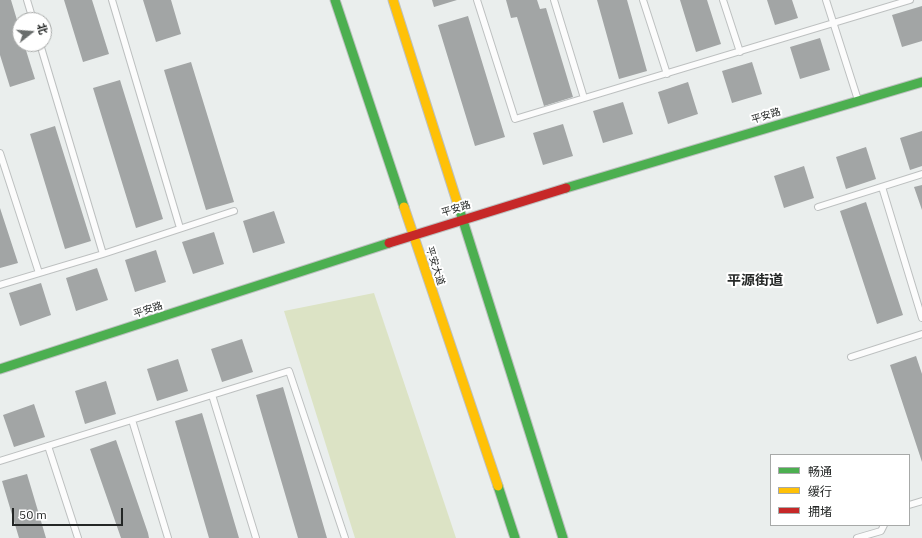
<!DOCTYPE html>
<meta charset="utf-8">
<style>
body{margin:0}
#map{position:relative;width:922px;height:538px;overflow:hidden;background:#eaeeed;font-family:"IBM Plex Sans","Noto Sans SC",sans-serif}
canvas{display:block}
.legend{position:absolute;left:770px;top:454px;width:140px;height:72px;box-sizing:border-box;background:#fff;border:1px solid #a7a9a8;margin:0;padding:5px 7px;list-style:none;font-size:12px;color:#242726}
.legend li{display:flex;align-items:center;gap:8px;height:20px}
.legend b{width:20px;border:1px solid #a7a9a8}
.north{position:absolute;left:12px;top:12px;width:40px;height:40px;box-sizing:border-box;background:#fff;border:1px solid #a7a9a8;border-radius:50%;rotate:73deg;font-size:11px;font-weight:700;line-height:16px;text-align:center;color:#242726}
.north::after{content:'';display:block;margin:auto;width:14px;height:18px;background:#696d6c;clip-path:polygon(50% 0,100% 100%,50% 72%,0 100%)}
.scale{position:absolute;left:12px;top:508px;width:111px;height:18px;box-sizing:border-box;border:2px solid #242726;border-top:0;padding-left:5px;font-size:12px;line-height:14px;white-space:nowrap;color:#242726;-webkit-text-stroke:3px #fff;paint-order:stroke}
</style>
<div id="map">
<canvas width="922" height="538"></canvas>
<ul class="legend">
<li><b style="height:5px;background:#4caf50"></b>畅通</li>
<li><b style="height:5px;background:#ffc107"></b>缓行</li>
<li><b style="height:5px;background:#c62828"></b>拥堵</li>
</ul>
<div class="north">北</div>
<div class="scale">50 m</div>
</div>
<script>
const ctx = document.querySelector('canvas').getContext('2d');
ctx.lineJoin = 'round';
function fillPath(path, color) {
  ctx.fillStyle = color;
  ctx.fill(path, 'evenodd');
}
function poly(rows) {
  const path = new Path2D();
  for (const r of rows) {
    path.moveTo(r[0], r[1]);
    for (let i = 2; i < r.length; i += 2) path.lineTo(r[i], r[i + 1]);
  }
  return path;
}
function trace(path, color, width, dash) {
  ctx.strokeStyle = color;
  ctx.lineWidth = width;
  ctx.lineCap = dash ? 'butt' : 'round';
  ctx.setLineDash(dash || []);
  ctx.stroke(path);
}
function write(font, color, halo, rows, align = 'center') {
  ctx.font = font + ' "IBM Plex Sans","Noto Sans SC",sans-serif';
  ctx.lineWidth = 4;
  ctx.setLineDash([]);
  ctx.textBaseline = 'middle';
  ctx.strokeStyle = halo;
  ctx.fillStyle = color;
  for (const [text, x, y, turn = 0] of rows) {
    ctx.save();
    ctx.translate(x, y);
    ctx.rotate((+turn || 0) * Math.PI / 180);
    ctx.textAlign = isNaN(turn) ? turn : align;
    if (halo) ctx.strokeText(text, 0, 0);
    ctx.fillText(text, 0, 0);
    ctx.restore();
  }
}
fillPath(poly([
 [374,293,456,538,355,538,284,311]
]), '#dce3c5');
fillPath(poly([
 [0,0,11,0,20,30,20,44,24,44,35,79,10,87,0,55],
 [64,0,92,0,109,54,83,62],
 [143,0,171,0,181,34,156,42],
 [432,0,457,0,434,7],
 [506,0,537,0,540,9,546,8,573,97,544,106,517,17,511,18],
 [597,0,627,0,647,71,619,79],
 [680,0,707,0,721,44,696,52],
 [767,0,792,0,798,18,775,25],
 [922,6,922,41,902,47,892,15],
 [468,16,505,137,475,146,438,25],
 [820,38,830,70,800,79,790,47],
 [191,62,234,202,206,210,164,70],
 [752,62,762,94,732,103,722,71],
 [120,80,163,219,136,228,93,88],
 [688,82,698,114,668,124,658,92],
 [623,102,633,134,603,143,593,111],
 [563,124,573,156,543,165,533,133],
 [55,126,91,241,65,249,30,134],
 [922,131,922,166,910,170,900,138],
 [866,147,876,179,846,189,836,157],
 [804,166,814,198,784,208,774,176],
 [922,185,922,210,914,187],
 [866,202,903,315,877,324,840,211],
 [0,208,18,263,0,268],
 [274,211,285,243,253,253,243,221],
 [214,232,224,264,193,274,182,242],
 [156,250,166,282,135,292,125,260],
 [97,268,108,300,76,311,66,278],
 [41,283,51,315,20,326,9,293],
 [242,339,253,372,222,382,211,349],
 [916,356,922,374,922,462,890,365],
 [178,359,188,391,157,401,147,369],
 [106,381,116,414,85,424,75,391],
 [283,387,327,538,298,538,256,395],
 [34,404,45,437,14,447,3,415],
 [202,413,239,538,209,538,175,421],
 [116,440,148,533,149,538,121,538,90,449],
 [27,474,46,538,19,538,2,481]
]), '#a2a5a5');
const lane = poly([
 [27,0,33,20],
 [112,0,180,228],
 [477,0,515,119,910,0],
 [554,0,584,98],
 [643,0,667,74],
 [723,0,740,52],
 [826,0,858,100],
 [40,44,103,254],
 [0,153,39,273],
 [882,187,922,318],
 [818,207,922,174],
 [0,285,103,254,234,211],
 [851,357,922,334],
 [212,395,256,538],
 [132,420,168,538],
 [48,446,78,538],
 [0,461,289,371,345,538],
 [909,505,922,501],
 [857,538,881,531,884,525]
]);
const fast = poly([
 [335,0,404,207],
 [566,188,922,82],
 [459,208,563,538],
 [0,369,389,243],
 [498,486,515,538]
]);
const slow = poly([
 [393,0,459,208],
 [404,207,498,486]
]);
const jam = poly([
 [389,243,566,188]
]);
trace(lane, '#bdc0c0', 8);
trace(fast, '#bdc0c0', 11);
trace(slow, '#bdc0c0', 11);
trace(jam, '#bdc0c0', 11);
trace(lane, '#fcfcfc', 6);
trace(fast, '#4caf50', 9);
trace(slow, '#ffc107', 9);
trace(jam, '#c62828', 9);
write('10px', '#242726', '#fff', [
 ["平安路",766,116,-17],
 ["平安路",456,209,-17],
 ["平安大道",435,266,72],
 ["平安路",148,310,-18]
]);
write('bold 14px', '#242726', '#fff', [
 ["平源街道",755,281]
]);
</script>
